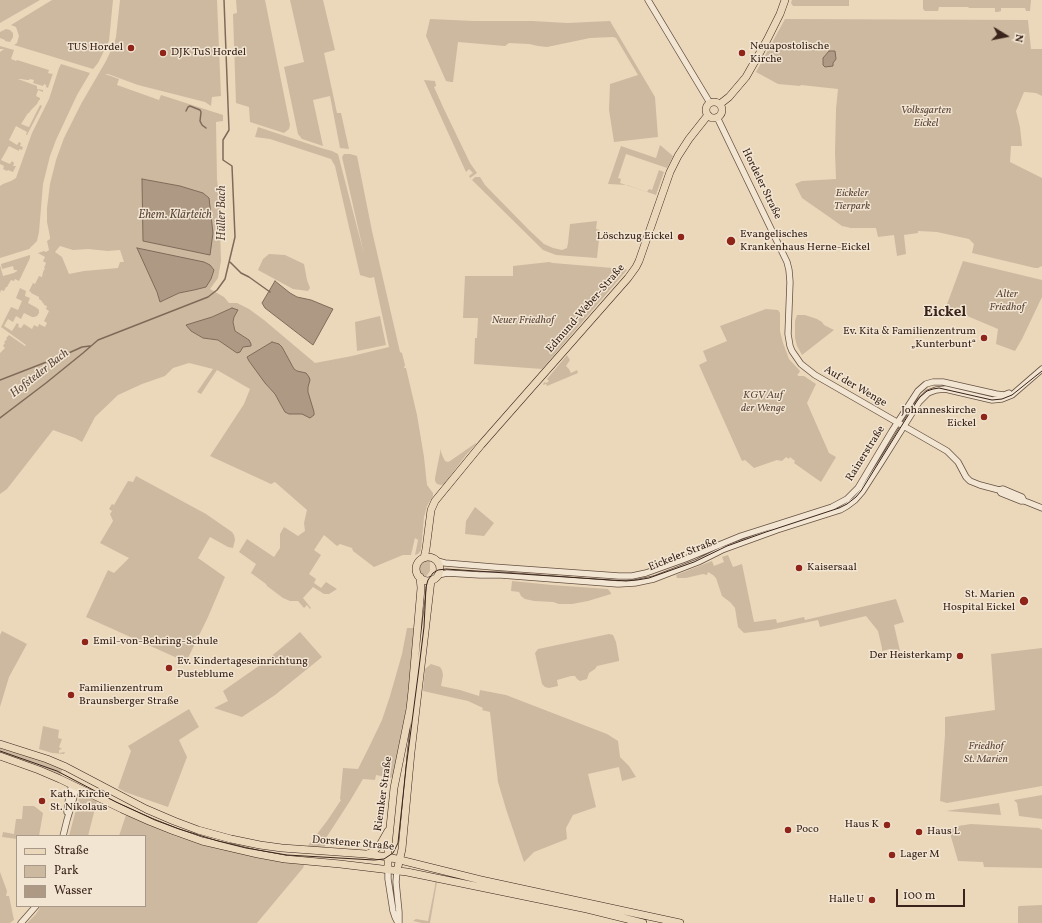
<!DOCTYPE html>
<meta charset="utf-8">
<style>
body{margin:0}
#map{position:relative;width:1042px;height:923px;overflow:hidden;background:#ebd8bb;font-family:Vollkorn,serif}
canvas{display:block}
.legend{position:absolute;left:16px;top:835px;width:130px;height:72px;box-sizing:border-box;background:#f2e6d3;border:1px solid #a89889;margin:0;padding:5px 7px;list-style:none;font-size:12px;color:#39231a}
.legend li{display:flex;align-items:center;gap:8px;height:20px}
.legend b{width:20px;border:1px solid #a89889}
.north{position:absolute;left:986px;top:16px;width:40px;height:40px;-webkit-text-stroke:3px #f2e6d3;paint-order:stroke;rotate:100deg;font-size:11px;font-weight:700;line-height:16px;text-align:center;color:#39231a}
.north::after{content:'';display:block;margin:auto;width:14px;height:18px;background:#39231a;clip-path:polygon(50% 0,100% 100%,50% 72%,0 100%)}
.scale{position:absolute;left:896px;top:889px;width:69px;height:18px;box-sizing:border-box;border:2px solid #39231a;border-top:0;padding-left:5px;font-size:12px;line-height:14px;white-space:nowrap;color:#39231a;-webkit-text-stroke:3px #f2e6d3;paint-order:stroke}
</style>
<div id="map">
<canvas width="1042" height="923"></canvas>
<ul class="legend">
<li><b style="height:5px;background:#ebd8bb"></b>Straße</li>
<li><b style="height:11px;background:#cdb9a0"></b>Park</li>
<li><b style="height:11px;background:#ae9a84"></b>Wasser</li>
</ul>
<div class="north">N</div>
<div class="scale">100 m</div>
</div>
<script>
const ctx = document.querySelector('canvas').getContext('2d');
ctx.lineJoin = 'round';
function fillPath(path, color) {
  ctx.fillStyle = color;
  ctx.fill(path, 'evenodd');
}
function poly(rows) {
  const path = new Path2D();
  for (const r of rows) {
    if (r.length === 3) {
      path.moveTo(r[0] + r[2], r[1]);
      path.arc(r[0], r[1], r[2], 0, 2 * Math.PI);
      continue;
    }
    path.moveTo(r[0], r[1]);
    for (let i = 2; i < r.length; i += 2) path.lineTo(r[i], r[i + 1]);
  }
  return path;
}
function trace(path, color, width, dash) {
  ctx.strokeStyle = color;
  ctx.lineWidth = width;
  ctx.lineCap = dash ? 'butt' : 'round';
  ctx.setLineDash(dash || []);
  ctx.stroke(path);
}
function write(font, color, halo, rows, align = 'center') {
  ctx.font = font + ' Vollkorn,serif';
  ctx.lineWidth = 3;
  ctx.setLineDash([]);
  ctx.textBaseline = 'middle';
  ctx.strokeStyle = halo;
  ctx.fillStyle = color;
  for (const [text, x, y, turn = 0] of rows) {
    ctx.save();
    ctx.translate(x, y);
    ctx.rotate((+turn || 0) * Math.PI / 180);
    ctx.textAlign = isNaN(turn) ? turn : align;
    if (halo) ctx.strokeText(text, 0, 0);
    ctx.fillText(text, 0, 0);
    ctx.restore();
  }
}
fillPath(poly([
 [0,0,40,0,0,23],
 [52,0,113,0,109,41,98,63,93,69,14,45,17,43,19,36,16,27,11,25],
 [120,0,217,0,221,96,212,97,211,106,205,102,138,85,108,74,105,74,119,79,117,85,159,100,161,95,223,115,223,121,216,122,217,180,219,194,221,261,218,278,210,289,224,297,229,303,237,303,249,309,264,320,315,363,352,356,389,347,374,277,370,278,360,275,335,166,331,159,270,139,255,137,258,127,321,148,332,151,338,154,364,254,342,157,344,154,350,154,357,156,372,231,400,352,402,353,405,365,404,368,406,368,417,415,424,457,427,485,433,493,433,496,427,506,424,517,421,550,418,554,415,555,418,540,415,538,411,555,403,555,398,557,374,567,353,551,352,548,340,544,337,546,324,535,314,550,321,555,309,574,316,579,314,583,321,588,326,582,337,589,329,594,324,594,313,587,303,598,311,608,310,609,307,605,304,608,298,601,290,601,283,598,267,586,266,584,251,573,256,564,239,552,247,539,274,557,280,548,280,534,284,527,298,536,305,531,304,523,307,510,275,482,271,484,210,456,244,404,250,389,217,370,201,394,197,392,213,369,189,363,173,368,165,376,142,384,118,395,95,417,82,442,75,438,53,430,7,489,0,494,0,353,5,348,3,346,5,343,4,342,7,339,6,338,9,335,25,346,26,345,1,327,11,307,18,310,22,301,16,298,20,288,26,291,25,296,30,298,28,303,37,308,39,310,39,313,37,316,34,317,32,317,24,313,21,319,16,316,13,322,8,319,4,326,12,331,17,323,19,325,18,327,21,328,24,324,32,329,34,325,38,327,39,324,45,327,47,323,44,321,49,311,46,309,47,306,44,305,44,304,42,302,42,301,39,299,39,297,31,293,31,292,29,291,33,283,35,284,39,276,42,277,43,272,45,268,44,268,46,263,43,261,45,257,38,253,44,251,46,252,49,250,47,241,50,239,50,237,47,222,47,208,50,184,56,160,64,138,81,104,106,61,114,44,116,37],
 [143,179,180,186,203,193,209,198],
 [60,246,73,250,88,249,108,251,120,250,124,262,120,262,118,268,84,271,69,274,62,257,55,252],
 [138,248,194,290,179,293,160,302,157,292],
 [232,308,238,311,234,317,233,322,235,331,249,340,247,346,243,347,237,353,218,340,203,338,191,331,212,317],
 [272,342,279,344,282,347,294,369,297,371,306,373,309,397,302,414,289,414,285,411,281,405,275,394,265,383,249,361,247,357],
 [236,0,265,0,290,125,289,129,284,133,250,122,249,107,236,103,233,14,237,13],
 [290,0,323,0,335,50,324,53,337,113,341,113,349,149,340,148,330,96,313,100,323,146,302,139,298,134,284,67,304,62],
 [792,0,849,0,849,6,793,6,791,3],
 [923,0,1031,0,1030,11,1026,11,1025,8,1001,8,1001,11,998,12,995,12,995,8,969,8,968,7,939,7,938,11,925,11,923,9],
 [430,19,474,21,532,21,567,23,610,21,655,97,658,137,614,142,609,110,610,84,638,75,616,38,613,37,590,38,547,47,538,46,529,44,509,43,505,46,458,42,453,82,451,82,446,81,426,36],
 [785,19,1028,20,1031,49,1042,49,1042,96,1036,93,1024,92,1016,111,1020,127,1022,146,1011,146,1010,162,1042,178,1042,266,1038,268,1035,268,972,253,974,244,969,239,937,232,918,231,918,233,904,235,906,254,897,256,894,235,878,237,876,228,851,228,842,226,802,198,795,184,802,181,836,179,835,153,836,109,838,89,801,85,800,86,778,84,756,72],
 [6,29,10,30,13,33,13,37,10,42,5,41,5,40,0,38,0,32],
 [0,46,14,50,11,59,16,61,17,60,49,70,48,73,52,74,53,73,48,88,46,87,46,85,44,84,43,86,33,83,34,80,30,79,29,80,27,80,21,79,18,79,37,86,37,89,43,90,43,92,38,90,36,96,40,98,40,100,39,100,37,104,31,110,29,113,28,113,21,124,26,126,29,127,40,105,42,106,27,135,26,135,27,132,16,126,9,140,17,145,19,142,21,143,20,146,23,147,22,150,19,149,19,151,9,146,1,160,10,164,12,161,14,163,13,166,16,166,13,172,8,170,7,171,3,169,4,166,0,164,0,52,4,49,0,49],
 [61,64,90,73,77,95,56,140,50,156,43,184,39,232,37,241,29,249,0,258,0,186,3,184,11,181,16,178,32,133,49,99,59,68],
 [424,80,435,81,436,86,434,87,443,107,470,163,477,173,470,178,469,176,473,173,469,169,466,172],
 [660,145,673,156,667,168,626,154,618,178,621,179,620,183,647,192,649,189,652,190,659,170,664,172,656,195,627,185,608,184,621,146,656,158],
 [475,177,480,177,485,185,529,230,544,244,553,248,562,250,567,248,568,243,570,224,597,221,596,229,600,230,597,258,556,255,543,250,472,180],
 [269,254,285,255,304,264,307,280,310,288,308,291,293,289,258,270,263,259],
 [30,255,30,258,19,281,15,279,14,281,11,280,7,287,6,287,4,291,1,290,0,293,0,265,3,276,14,273,17,271,17,270,14,270,13,266,2,269,1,264],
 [963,261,1042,280,1042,297,1022,339,1015,351,996,344,998,329,946,307],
 [549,262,553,263,625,269,627,270,542,369,474,364,475,338,477,338,478,318,463,318,465,276,513,276,513,266],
 [766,309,778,310,780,313,780,331,783,343,789,359,800,371,799,373,797,375,799,376,804,376,816,384,807,403,829,453,836,457,821,482,794,463,795,461,790,457,789,459,786,457,782,461,777,460,754,468,745,460,742,461,699,365,707,361,703,351,727,341,720,326],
 [797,315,805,315,817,319,822,322,824,325,834,330,802,355,797,346,795,338,795,321],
 [380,316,386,345,357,351,355,322],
 [567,355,570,360,566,366,569,369,571,373,577,370,578,373,547,386,546,384,543,385,544,382,546,383,549,381,547,379],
 [476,443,477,443,466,455,444,484,441,485,437,484,435,481,435,478,441,448,441,452,443,457,445,461,448,462,450,461],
 [136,476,206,514,232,532,234,535,235,540,233,548,228,547,210,537,198,558,225,577,208,617,186,662,86,617,108,570,114,573,129,558,100,543,113,521,110,514,112,511,109,509,112,504,114,505,128,481,133,482],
 [475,507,494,523,484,536,465,534,466,521],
 [728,555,733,567,742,564,754,622,776,619,777,623,804,617,805,620,896,599,904,622,894,625,900,651,891,654,890,649,882,651,882,648,878,631,866,616,820,627,818,620,770,630,744,633,738,627,735,608,730,602,722,596,716,578,713,575,708,572,707,575,703,574,686,578,677,578,676,575,712,561,714,566,724,562,722,557],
 [425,560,430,560,430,571,425,578,420,574,419,570,421,564],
 [512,581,552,585,608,589,611,593,611,594,588,601,572,604,559,604,553,602,534,601,525,599,521,596,519,592,511,591],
 [407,628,414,628,409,697,393,776,391,778,376,775,375,780,363,779,350,801,326,838,325,848,307,847,327,821,341,800,340,799,343,768,358,769,370,745,382,720,390,696,402,654],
 [2,631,27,644,9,677,0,707,0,635],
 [300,632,322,657,275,695,242,717,214,708,228,701,223,691,263,663,292,639],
 [609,634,613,635,616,642,619,659,619,661,597,666,595,669,589,673,587,679,580,681,577,679,575,676,571,676,557,680,558,686,549,688,545,687,542,684,535,653,538,649],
 [1042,648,1042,786,947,803,940,801,945,735,945,717,995,710,991,654],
 [431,664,440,667,442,670,443,675,441,686,460,690,479,696,480,690,506,695,607,734,618,741,620,757,629,766,636,777,622,781,619,767,588,774,596,807,573,815,566,828,567,839,534,852,524,862,506,809,498,782,490,712,482,710,483,708,468,701,423,691,425,669],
 [189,709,199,727,179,740,187,757,168,807,125,792,118,788,131,751,128,746],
 [43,726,59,730,58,738,62,739,59,747,62,749,59,750,59,753,65,752,64,754,52,753,39,749],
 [0,746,63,768,60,775,39,765,0,753],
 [1042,795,1042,819,1019,816,1017,803,1014,800],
 [82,796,88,797,97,801,88,836,69,836,78,802,79,798],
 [999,803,1001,815,946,811],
 [23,806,34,806,43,813,39,836,17,836,17,839,2,837,3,832,14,834,16,819,22,819],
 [126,815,175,836,202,845,270,860,304,865,303,868,257,923,27,923,36,914,41,906,145,906,145,836,119,836],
 [971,824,1039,828,1042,830,1042,868,984,867,983,862,958,861,949,830,958,826],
 [0,872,7,891,6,896,9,896,14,920,10,923,0,923],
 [435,882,437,882,430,923,422,923,413,921,416,919,428,921,435,886],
 [1042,905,1042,923,1018,923,1018,907,1019,906]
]), '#cdb9a0');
const water = poly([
 [829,51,835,51,836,59,833,63,833,66,825,67,823,65,823,58,829,51],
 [142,179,180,186,203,193,209,198,213,233,210,255,143,241,142,179],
 [137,248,204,262,210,265,214,270,211,279,206,287,194,290,179,293,160,302,157,292,137,248],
 [275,281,290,293,297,297,311,300,333,309,313,345,265,308,262,303,275,281],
 [232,308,238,310,234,317,233,322,235,331,249,340,251,344,251,346,243,347,240,352,237,353,218,340,203,338,191,331,186,325,212,317,232,308],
 [272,342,279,344,282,347,294,369,297,371,306,373,309,377,310,380,308,387,308,392,314,412,314,415,310,418,302,414,289,414,285,412,281,405,275,394,265,383,249,361,247,357,272,342]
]);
fillPath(water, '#ae9a84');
trace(water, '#7f6a5a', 1);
trace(poly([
 [186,111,188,107,190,106,200,110,201,112,200,121,202,125,206,128],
 [230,262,241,273,249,277,270,292],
 [0,380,62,356,82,347,90,346],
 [0,418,46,383,83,353,98,340,208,297,217,290,225,279,235,237,232,166,223,160,223,140,229,130,224,0]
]), '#7f6a5a', 1.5);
const minor = poly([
 [648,0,710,103],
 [717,117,787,262,789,270,790,282,788,334,790,346,792,351,801,364,815,375,947,451,958,462,966,477,970,481,980,485,999,490,1003,489,1010,492,1022,497,1024,501,1027,502,1042,508],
 [999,490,1001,493,1021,501,1024,501],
 [437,561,445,563,493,567,619,576,632,576,646,573,685,559,741,536,832,507,847,499,858,488,892,431,918,391,926,384,933,382,943,382,996,394,1004,395,1009,393],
 [438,575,447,573,480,575,501,575,618,584,635,583,654,579,698,562,722,550,777,530,840,510,847,506,855,500,862,492,882,461,919,402,928,393,936,390,945,389,992,400,1002,399,1012,395,1042,369],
 [67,812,69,795,72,785],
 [63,836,67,820,77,787],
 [388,870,388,879,393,911,395,917,398,923],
 [397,871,396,882,399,912,399,923],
 [21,923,36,906]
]);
const major = poly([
 [714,110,8],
 [720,104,729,97,746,77,767,40,780,14,785,0],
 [428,569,12],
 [424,558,426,549,431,510,435,501,481,445,628,278,636,267,639,261,670,172,678,156,689,139,708,115],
 [0,744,47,759,66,767,146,809,174,821,198,830,231,839,260,845,282,848,366,854,388,857,481,880,680,923],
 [0,756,39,770,60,779,122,809,149,821,174,831,202,841,258,854,285,859,340,864,407,872,587,909,643,923],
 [368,854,372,852,380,845,388,831],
 [388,870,388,847,394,788,410,709,412,691,421,588,420,577],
 [397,871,402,849,411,752,431,580]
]);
trace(minor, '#665042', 7);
trace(major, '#39231a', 8);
trace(minor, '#f2e6d3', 5.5);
trace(major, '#ebd8bb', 7);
trace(poly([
 [0,751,57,771,116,802,155,820,179,829,218,841,246,848,287,855,374,860,384,859,393,853,398,843,406,768,419,668,424,627,426,587,428,580,433,573,438,570,446,569,626,581,637,580,649,578,694,562,727,546,766,532,839,508,847,504,856,497,861,491,917,401,920,397,927,391,933,389,939,388,992,400,1002,399,1012,395,1042,371]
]), '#39231a', 1);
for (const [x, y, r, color] of [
 [131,48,4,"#8f2418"],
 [163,53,4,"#8f2418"],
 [742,53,4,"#8f2418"],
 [681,237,4,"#8f2418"],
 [731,241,5,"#8f2418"],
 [984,338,4,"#8f2418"],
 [984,417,4,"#8f2418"],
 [799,568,4,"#8f2418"],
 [1024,601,5,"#8f2418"],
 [85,642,4,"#8f2418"],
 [960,656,4,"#8f2418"],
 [169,668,4,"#8f2418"],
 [71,695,4,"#8f2418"],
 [42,801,4,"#8f2418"],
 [887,825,4,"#8f2418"],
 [788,830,4,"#8f2418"],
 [919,832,4,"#8f2418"],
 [892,855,4,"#8f2418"],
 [872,900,4,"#8f2418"]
]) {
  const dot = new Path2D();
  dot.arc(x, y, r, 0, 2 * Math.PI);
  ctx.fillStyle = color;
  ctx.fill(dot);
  trace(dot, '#f2e6d3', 1.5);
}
write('11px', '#39231a', '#f2e6d3', [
 ["Neuapostolische",750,47],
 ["Kirche",750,60],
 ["TUS Hordel",123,48,"right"],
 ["DJK TuS Hordel",171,53],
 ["Evangelisches",740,235],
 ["Krankenhaus Herne-Eickel",740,248],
 ["Löschzug Eickel",673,237,"right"],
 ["Ev. Kita & Familienzentrum",976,332,"right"],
 ["„Kunterbunt“",976,345,"right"],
 ["Johanneskirche",976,411,"right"],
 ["Eickel",976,424,"right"],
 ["Kaisersaal",807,568],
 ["St. Marien",1015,595,"right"],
 ["Hospital Eickel",1015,608,"right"],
 ["Emil-von-Behring-Schule",93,642],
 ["Der Heisterkamp",952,656,"right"],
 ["Ev. Kindertageseinrichtung",177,662],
 ["Pusteblume",177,675],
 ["Familienzentrum",79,689],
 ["Braunsberger Straße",79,702],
 ["Kath. Kirche",50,795],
 ["St. Nikolaus",50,808],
 ["Haus K",879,825,"right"],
 ["Poco",796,830],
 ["Haus L",927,832],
 ["Lager M",900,855],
 ["Halle U",864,900,"right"]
], 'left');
write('italic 11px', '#5e483c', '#f2e6d3', [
 ["Volksgarten",926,111],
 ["Eickel",926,124],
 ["Eickeler",852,194],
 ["Tierpark",852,207],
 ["Alter",1007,295],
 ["Friedhof",1007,308],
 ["Neuer Friedhof",523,321],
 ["KGV Auf",763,396],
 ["der Wenge",763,409],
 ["Friedhof",986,747],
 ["St. Marien",986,760]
]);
write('11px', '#39231a', '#f2e6d3', [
 ["Hordeler Straße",761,184,64],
 ["Edmund-Weber-Straße",586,309,-49],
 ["Auf der Wenge",855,387,30],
 ["Rainerstraße",866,454,-58],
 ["Eickeler Straße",683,555,-22],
 ["Riemker Straße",384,794,-82],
 ["Dorstener Straße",353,844,5]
]);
write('italic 12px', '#5c473a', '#f2e6d3', [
 ["Hüller Bach",223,213,-90],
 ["Ehem. Klärteich",175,216],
 ["Hofsteder Bach",40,374,-38]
]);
write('bold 15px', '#39231a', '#f2e6d3', [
 ["Eickel",945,313]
]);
</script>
